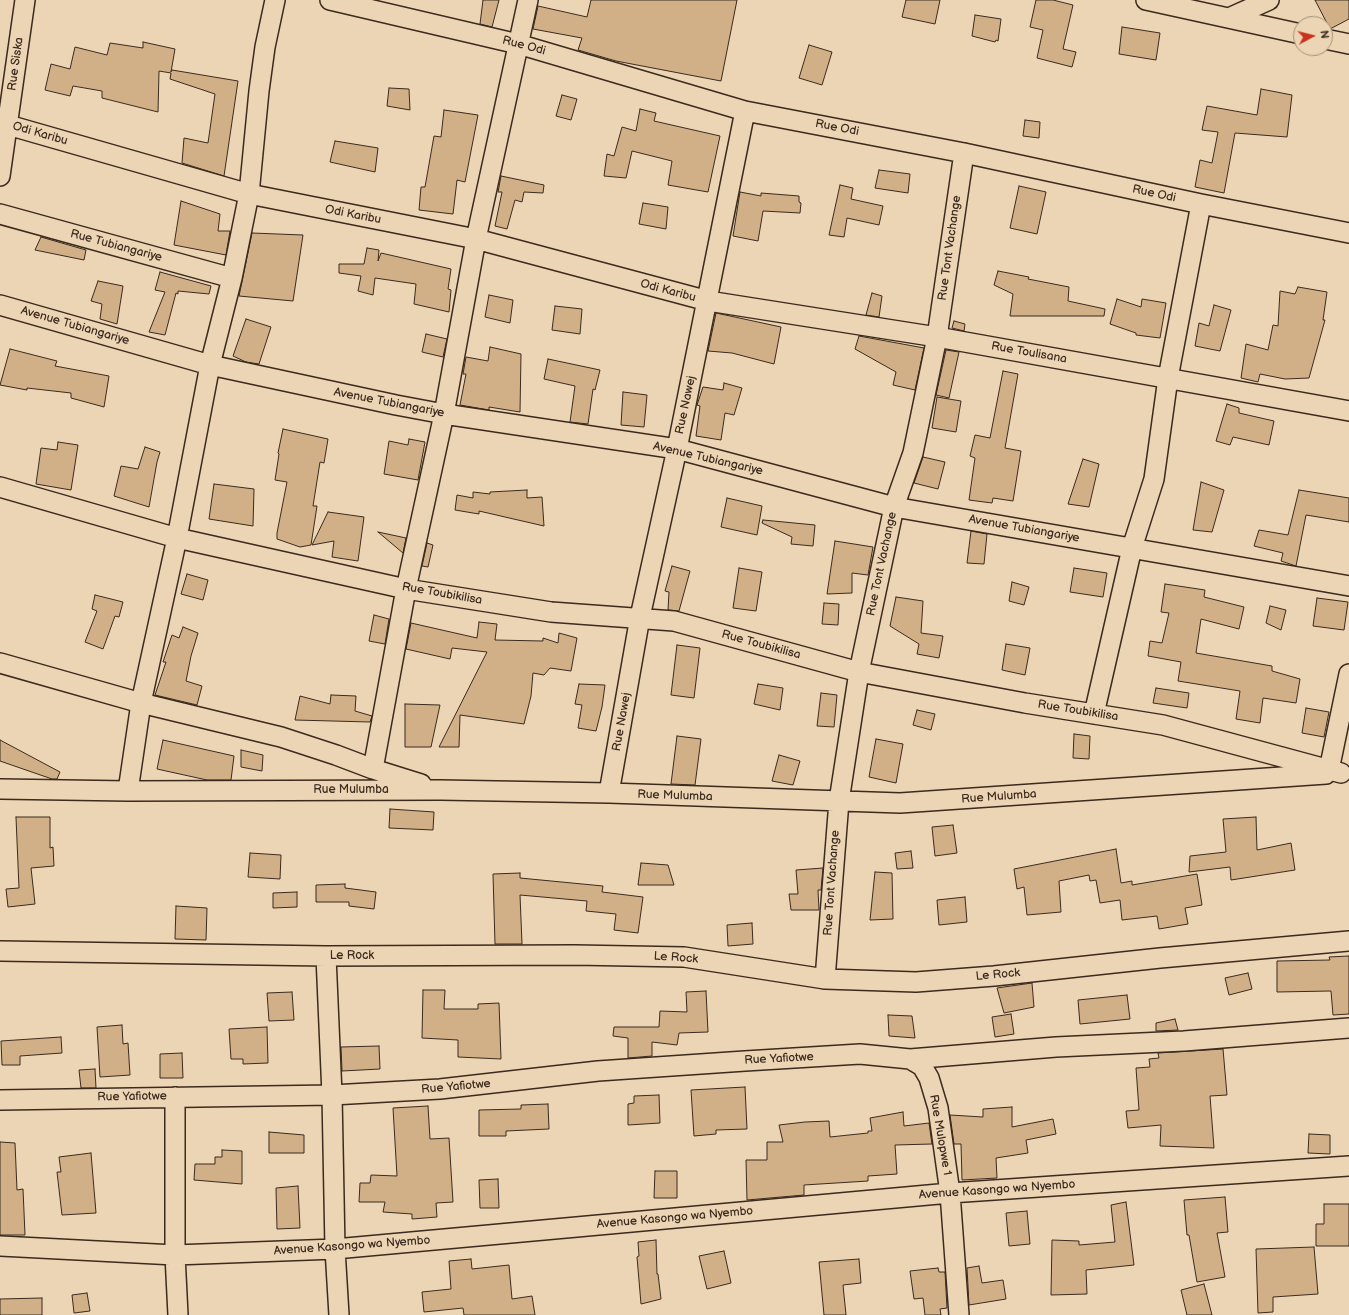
<!DOCTYPE html>
<style>
body{margin:0}
#map{position:relative;width:1349px;height:1315px;overflow:hidden;background:#ecd5b5;font-family:"Balsamiq Sans",sans-serif}
canvas{display:block}
.north{position:absolute;left:1293px;top:16px;width:40px;height:40px;box-sizing:border-box;background:#ecd5b5;border:1px solid #a59179;border-radius:50%;rotate:83deg;font-size:11px;font-weight:700;line-height:16px;text-align:center;color:#3b2a1e}
.north::after{content:'';display:block;margin:auto;width:14px;height:18px;background:#c8321e;clip-path:polygon(50% 0,100% 100%,50% 72%,0 100%)}
</style>
<div id="map">
<canvas width="1349" height="1315"></canvas>
<div class="north">N</div>
</div>
<script>
const ctx = document.querySelector('canvas').getContext('2d');
ctx.lineJoin = 'round';
function fillPath(path, color) {
  ctx.fillStyle = color;
  ctx.fill(path, 'evenodd');
}
function poly(rows) {
  const path = new Path2D();
  for (const r of rows) {
    path.moveTo(r[0], r[1]);
    for (let i = 2; i < r.length; i += 2) path.lineTo(r[i], r[i + 1]);
  }
  return path;
}
function trace(path, color, width, dash) {
  ctx.strokeStyle = color;
  ctx.lineWidth = width;
  ctx.lineCap = dash ? 'butt' : 'round';
  ctx.setLineDash(dash || []);
  ctx.stroke(path);
}
function write(font, color, halo, rows, align = 'center') {
  ctx.font = font + ' "Balsamiq Sans",sans-serif';
  ctx.lineWidth = 3;
  ctx.setLineDash([]);
  ctx.textBaseline = 'middle';
  ctx.strokeStyle = halo;
  ctx.fillStyle = color;
  for (const [text, x, y, turn = 0] of rows) {
    ctx.save();
    ctx.translate(x, y);
    ctx.rotate((+turn || 0) * Math.PI / 180);
    ctx.textAlign = isNaN(turn) ? turn : align;
    if (halo) ctx.strokeText(text, 0, 0);
    ctx.fillText(text, 0, 0);
    ctx.restore();
  }
}
const building = poly([
 [483,0,499,0,492,27,480,24,483,0],
 [591,0,737,0,721,81,616,61,578,50,582,38,533,29,538,6,587,17,591,0],
 [906,0,940,0,935,24,902,17,906,0],
 [1036,0,1053,0,1073,5,1063,49,1076,52,1072,67,1037,58,1043,30,1030,27,1036,0],
 [1315,0,1349,0,1349,19,1330,29,1315,0],
 [975,15,1001,19,998,41,996,40,995,42,972,36,975,15],
 [1122,27,1160,33,1156,60,1119,54,1122,27],
 [143,42,175,49,171,72,172,70,238,81,224,176,182,163,184,138,208,143,215,94,170,79,171,73,159,71,158,112,102,98,102,91,73,86,70,96,45,90,51,64,70,69,75,47,107,55,110,43,143,48,143,42],
 [809,45,832,52,822,85,799,78,809,45],
 [389,88,409,89,410,110,387,106,389,88],
 [1261,89,1292,95,1287,137,1235,133,1224,193,1195,187,1200,160,1212,163,1218,132,1202,130,1207,106,1257,115,1261,89],
 [562,95,577,99,571,120,556,116,562,95],
 [640,109,656,113,654,121,720,136,708,192,668,185,672,161,632,151,626,178,604,176,607,154,614,156,622,127,636,131,640,109],
 [444,110,478,115,465,182,457,180,453,214,419,210,421,187,425,187,434,136,441,137,444,110],
 [1025,120,1040,122,1039,138,1023,136,1025,120],
 [335,141,378,148,375,172,330,162,335,141],
 [879,170,910,174,908,193,875,188,879,170],
 [501,176,544,185,543,193,524,192,522,202,515,200,507,229,495,226,502,192,498,192,501,176],
 [840,185,853,188,851,199,883,206,879,225,847,218,844,237,829,235,840,185],
 [1019,186,1046,192,1037,234,1010,228,1019,186],
 [740,192,761,196,761,193,799,196,799,202,801,203,800,213,763,211,758,241,733,236,740,192],
 [181,201,220,214,218,231,230,231,226,255,174,245,181,201],
 [643,203,668,207,666,229,639,224,643,203],
 [252,233,303,235,293,301,239,296,252,233],
 [41,237,86,250,84,260,35,250,41,237],
 [367,248,379,250,378,261,381,253,451,269,448,289,451,290,449,312,414,304,416,284,375,278,373,295,358,291,361,276,339,273,339,264,364,264,367,248],
 [998,271,1029,277,1028,279,1069,287,1068,301,1105,309,1104,316,1010,316,1013,294,994,285,998,271],
 [160,272,211,286,209,294,178,291,178,294,176,293,165,335,149,332,165,292,155,290,160,272],
 [98,281,123,286,117,324,100,319,102,304,91,301,98,281],
 [1298,287,1327,292,1323,320,1325,320,1309,378,1285,379,1260,374,1258,382,1241,378,1246,344,1268,350,1273,325,1278,326,1280,291,1295,294,1298,287],
 [872,293,882,296,879,317,866,315,872,293],
 [489,295,513,300,510,323,485,317,489,295],
 [1117,299,1141,307,1142,299,1166,303,1160,338,1136,335,1136,333,1110,324,1117,299],
 [1214,305,1231,310,1220,351,1195,346,1199,323,1209,326,1214,305],
 [555,306,582,309,580,334,552,330,555,306],
 [716,313,781,327,774,364,732,353,708,351,716,313],
 [246,319,271,327,259,364,246,362,233,356,246,319],
 [954,321,965,324,964,331,952,328,954,321],
 [426,334,447,339,443,357,422,352,426,334],
 [859,336,924,348,915,390,893,385,896,372,855,349,859,336],
 [490,347,521,354,520,412,489,407,489,410,460,405,466,374,463,374,466,357,488,361,490,347],
 [10,349,57,361,55,366,109,376,104,407,71,398,71,393,27,388,27,390,0,385,10,349],
 [946,350,959,352,949,398,936,395,946,350],
 [548,359,600,370,595,390,593,389,588,424,570,422,575,386,544,379,548,359],
 [1003,371,1018,374,1005,448,1021,451,1013,501,993,498,992,503,969,500,975,458,970,456,975,435,990,438,1003,371],
 [724,383,742,388,734,415,725,413,721,440,696,436,700,406,697,405,703,387,723,390,724,383],
 [623,392,647,395,644,427,621,425,623,392],
 [937,397,961,401,956,432,932,428,937,397],
 [1227,404,1239,408,1239,413,1274,421,1269,445,1233,437,1230,445,1216,441,1227,404],
 [283,429,328,439,324,463,320,462,313,506,317,506,311,545,300,547,277,539,277,533,287,482,275,480,279,454,278,453,283,429],
 [409,439,425,442,418,480,384,474,389,441,408,445,409,439],
 [58,442,78,445,71,490,36,484,41,448,57,450,58,442],
 [145,447,160,452,157,462,149,507,114,496,121,466,138,469,145,447],
 [923,457,945,462,938,489,914,483,923,457],
 [1083,459,1099,464,1089,507,1068,504,1083,459],
 [1201,482,1224,490,1212,532,1193,530,1201,482],
 [214,484,254,489,253,526,209,519,214,484],
 [527,490,527,498,542,497,544,526,479,511,479,514,455,510,457,495,473,498,473,492,490,494,490,492,527,490],
 [1299,490,1349,498,1349,522,1306,515,1296,566,1281,561,1283,553,1254,546,1259,530,1288,535,1299,490],
 [727,498,762,506,757,535,721,527,727,498],
 [328,512,364,517,358,561,332,557,334,541,312,545,328,512],
 [763,520,815,525,813,546,791,544,792,537,762,523,763,520],
 [971,531,987,534,984,564,967,563,971,531],
 [378,532,406,538,403,553,378,532],
 [835,541,873,547,868,575,852,573,852,593,827,594,835,541],
 [427,543,433,545,428,567,422,566,427,543],
 [672,566,690,571,679,611,668,610,669,592,665,591,672,566],
 [739,568,762,572,756,611,733,608,739,568],
 [1074,568,1107,573,1103,597,1070,592,1074,568],
 [187,574,208,580,203,600,181,594,187,574],
 [1012,582,1029,587,1024,605,1009,601,1012,582],
 [1165,584,1205,590,1204,597,1244,607,1239,629,1201,619,1196,653,1272,666,1272,671,1300,679,1296,703,1263,698,1260,723,1236,719,1240,691,1178,681,1181,662,1148,656,1150,641,1162,643,1169,613,1161,612,1165,584],
 [95,595,123,602,119,617,115,616,103,649,85,642,97,611,92,609,95,595],
 [896,597,923,601,921,633,943,636,939,658,917,654,919,644,890,626,896,597],
 [1317,598,1348,602,1344,630,1313,626,1317,598],
 [824,603,839,604,838,625,822,624,824,603],
 [1270,606,1286,610,1281,630,1266,623,1270,606],
 [374,615,389,619,385,644,369,641,374,615],
 [479,622,497,624,495,640,543,641,543,638,558,643,559,633,577,638,571,671,550,668,544,675,533,673,531,696,524,724,460,715,459,747,439,747,487,652,452,648,450,659,406,649,411,623,477,638,479,622],
 [183,627,198,633,191,656,186,681,202,686,197,705,155,695,166,662,163,662,172,635,179,638,183,627],
 [1006,644,1030,648,1025,675,1002,670,1006,644],
 [677,645,700,648,694,698,671,695,677,645],
 [579,684,605,685,602,707,596,731,578,728,582,705,575,704,579,684],
 [758,684,783,688,780,710,754,704,758,684],
 [1156,688,1189,693,1187,708,1153,703,1156,688],
 [821,693,837,695,834,727,817,726,821,693],
 [331,695,356,696,355,711,372,716,370,722,295,720,300,696,330,704,331,695],
 [405,704,440,705,431,747,405,747,405,704],
 [1306,708,1329,712,1324,737,1302,733,1306,708],
 [917,710,935,714,931,730,913,725,917,710],
 [1074,734,1090,736,1089,759,1073,758,1074,734],
 [677,736,701,739,695,785,671,784,677,736],
 [876,739,903,744,896,783,869,777,876,739],
 [0,740,60,772,57,779,52,779,0,761,0,740],
 [163,740,234,756,231,780,207,780,157,769,163,740],
 [241,750,263,755,262,771,241,767,241,750],
 [779,755,800,761,793,785,772,781,779,755],
 [390,809,434,812,433,830,389,828,390,809],
 [16,817,50,817,50,848,53,847,54,866,31,868,35,904,8,907,6,889,19,888,16,817],
 [1256,817,1257,850,1291,843,1295,870,1231,880,1230,867,1189,872,1190,856,1226,852,1223,819,1256,817],
 [953,825,957,853,935,856,932,827,953,825],
 [1116,849,1121,883,1132,881,1132,885,1197,874,1202,905,1185,908,1188,924,1159,929,1157,916,1122,920,1120,900,1100,903,1096,880,1090,881,1089,875,1059,881,1061,912,1027,915,1024,887,1017,889,1014,869,1116,849],
 [911,851,913,868,897,869,895,853,911,851],
 [250,853,281,855,280,879,248,877,250,853],
 [641,863,668,865,674,885,638,885,641,863],
 [823,868,821,890,818,890,819,910,791,910,789,894,798,894,796,870,823,868],
 [875,872,892,873,893,919,870,920,875,872],
 [520,873,520,878,603,886,602,892,643,897,638,933,614,930,616,914,586,911,587,901,520,895,522,944,495,944,493,874,520,873],
 [345,884,345,888,376,892,374,909,349,906,349,902,316,902,316,885,345,884],
 [297,892,297,907,273,908,273,893,297,892],
 [965,897,967,922,939,925,937,900,965,897],
 [176,906,207,908,206,940,175,939,176,906],
 [752,923,753,944,728,946,727,925,752,923],
 [1349,956,1349,1014,1333,1015,1331,991,1277,992,1277,961,1330,960,1329,957,1349,956],
 [1248,973,1252,989,1229,995,1225,978,1248,973],
 [1032,983,1034,1007,1004,1013,997,988,1032,983],
 [423,990,445,990,444,1009,478,1009,478,1004,499,1003,501,1059,458,1057,458,1040,422,1038,423,990],
 [706,991,708,1032,679,1033,677,1045,652,1042,652,1056,628,1058,628,1038,613,1036,614,1027,659,1027,660,1011,687,1012,686,992,706,991],
 [292,992,294,1020,269,1021,267,993,292,992],
 [1127,995,1130,1019,1080,1024,1078,1000,1127,995],
 [1011,1014,1014,1034,995,1037,992,1017,1011,1014],
 [888,1015,912,1016,915,1038,889,1036,888,1015],
 [1175,1019,1178,1030,1156,1031,1156,1023,1175,1019],
 [122,1025,123,1044,128,1043,130,1075,100,1077,97,1027,122,1025],
 [267,1027,268,1063,243,1064,243,1059,231,1059,229,1029,267,1027],
 [61,1037,62,1053,20,1056,20,1065,2,1065,1,1041,61,1037],
 [379,1046,380,1069,342,1071,341,1047,379,1046],
 [1223,1049,1227,1095,1210,1096,1214,1148,1160,1146,1161,1125,1128,1128,1126,1111,1139,1110,1136,1068,1150,1067,1149,1059,1159,1058,1158,1053,1223,1049],
 [182,1053,183,1078,160,1078,160,1054,182,1053],
 [95,1069,96,1088,81,1088,79,1070,95,1069],
 [745,1087,747,1129,716,1130,716,1134,694,1136,691,1090,745,1087],
 [659,1095,660,1123,628,1125,628,1104,634,1103,634,1096,659,1095],
 [548,1104,549,1129,506,1131,506,1136,479,1136,479,1110,521,1109,521,1105,548,1104],
 [428,1106,430,1139,449,1138,453,1202,436,1203,437,1217,412,1219,412,1214,383,1212,385,1202,359,1202,360,1183,370,1183,371,1175,397,1176,393,1108,428,1106],
 [1012,1107,1012,1127,1053,1119,1056,1134,1026,1140,1028,1153,996,1158,997,1178,962,1180,961,1144,954,1144,950,1115,983,1117,983,1109,1012,1107],
 [903,1112,904,1126,929,1123,932,1144,895,1145,897,1174,868,1176,868,1181,804,1185,804,1195,747,1200,746,1160,767,1160,767,1142,783,1142,779,1125,805,1122,829,1121,830,1137,868,1133,868,1131,872,1131,870,1118,903,1112],
 [269,1132,304,1135,304,1153,269,1153,269,1132],
 [1309,1134,1330,1135,1330,1154,1308,1153,1309,1134],
 [0,1142,15,1143,17,1190,23,1189,25,1235,0,1235,0,1142],
 [222,1150,242,1151,242,1184,194,1180,195,1164,215,1164,215,1157,222,1157,222,1150],
 [91,1153,96,1213,62,1215,57,1172,61,1172,59,1157,91,1153],
 [655,1171,677,1171,677,1198,654,1198,655,1171],
 [498,1179,499,1208,480,1208,479,1180,498,1179],
 [298,1186,300,1228,277,1229,276,1188,298,1186],
 [1225,1197,1228,1232,1217,1233,1225,1277,1197,1282,1189,1235,1187,1235,1184,1200,1225,1197],
 [1126,1202,1134,1265,1086,1270,1087,1294,1051,1295,1052,1240,1079,1241,1079,1245,1115,1242,1111,1205,1126,1202],
 [1324,1204,1349,1204,1349,1246,1316,1246,1316,1224,1324,1224,1324,1204],
 [1027,1211,1030,1244,1009,1246,1006,1213,1027,1211],
 [656,1240,657,1274,658,1274,661,1299,641,1304,637,1257,639,1256,638,1242,656,1240],
 [1314,1247,1318,1294,1273,1297,1273,1312,1258,1313,1256,1249,1314,1247],
 [724,1251,731,1283,707,1289,699,1256,724,1251],
 [471,1259,472,1269,509,1265,512,1299,532,1296,535,1315,464,1315,463,1308,424,1312,422,1292,451,1289,449,1261,471,1259],
 [859,1259,861,1283,843,1285,846,1315,824,1315,819,1262,859,1259],
 [979,1266,982,1283,1003,1280,1006,1299,969,1305,967,1268,979,1266],
 [938,1268,939,1272,945,1272,947,1308,940,1309,941,1315,925,1315,923,1298,914,1299,910,1271,938,1268],
 [1204,1284,1212,1315,1187,1315,1181,1290,1204,1284],
 [87,1293,90,1311,74,1313,72,1295,87,1293],
 [42,1298,42,1315,0,1315,0,1299,42,1298]
]);
fillPath(building, '#d1b088');
trace(building, '#3b2a1e', 1);
const minor = poly([
 [330,0,518,44,745,111,964,153,1201,204,1349,233],
 [1146,0,1301,34],
 [1229,18,1269,0],
 [1325,39,1349,44],
 [0,124,8,125,249,194,476,239,708,301,937,337,1349,411],
 [0,176,25,0],
 [0,214,232,278],
 [0,305,210,365,396,405,444,414,677,449,894,507,1349,586],
 [0,487,177,538,406,589,551,612,674,621,859,672,1025,703,1163,725,1341,773],
 [0,663,141,703,281,737,336,755,373,769,421,784],
 [1094,714,1132,548,1154,479,1168,378,1201,204],
 [373,769,406,589,444,414,476,239,528,0],
 [1329,770,1349,674],
 [0,789,128,791,440,790,609,793,900,803,1326,774],
 [128,791,141,703,177,538,210,365,232,278,249,194,259,91,265,47,275,0],
 [609,793,640,617,677,449,745,111],
 [0,951,326,956,575,955,684,957,825,979,916,982,994,976,1160,958,1349,941],
 [326,956,332,1095,335,1249,339,1315],
 [825,979,839,801,859,672,894,507,913,453,937,337,964,153],
 [910,1059,922,1066,929,1078,938,1108,950,1193,959,1315],
 [175,1097,175,1255,178,1315],
 [0,1100,332,1095,440,1089,598,1071,745,1061,860,1054,910,1059,1056,1047,1184,1041,1349,1028],
 [0,1246,175,1255,335,1249,950,1193,1349,1166]
]);
trace(minor, '#3b2a1e', 22);
trace(minor, '#ecd5b5', 19);
write('12px', '#3b2a1e', '#ecd5b5', [
 ["Rue Odi",524,46,15],
 ["Rue Siska",16,64,-82],
 ["Rue Odi",837,128,11],
 ["Odi Karibu",40,134,16],
 ["Rue Odi",1154,194,12],
 ["Odi Karibu",353,215,11],
 ["Rue Tubiangariye",116,246,15],
 ["Rue Tont Vachange",950,248,-82],
 ["Odi Karibu",668,291,15],
 ["Avenue Tubiangariye",75,326,16],
 ["Rue Toulisana",1029,353,10],
 ["Avenue Tubiangariye",389,403,11],
 ["Rue Nawej",686,405,-78],
 ["Avenue Tubiangariye",708,459,13],
 ["Avenue Tubiangariye",1024,529,10],
 ["Rue Tont Vachange",882,564,-78],
 ["Rue Toubikilisa",442,594,10],
 ["Rue Toubikilisa",761,645,15],
 ["Rue Toubikilisa",1078,711,9],
 ["Rue Nawej",622,722,-80],
 ["Rue Mulumba",351,790],
 ["Rue Mulumba",675,796,2],
 ["Rue Mulumba",999,797,-4],
 ["Rue Tont Vachange",832,883,-86],
 ["Le Rock",352,956],
 ["Le Rock",676,958,4],
 ["Le Rock",998,975,-5],
 ["Rue Yafiotwe",779,1059,-3],
 ["Rue Yafiotwe",456,1087,-5],
 ["Rue Yafiotwe",132,1097,-1],
 ["Rue Mulopwe 1",940,1135,80],
 ["Avenue Kasongo wa Nyembo",997,1190,-4],
 ["Avenue Kasongo wa Nyembo",675,1218,-5],
 ["Avenue Kasongo wa Nyembo",352,1246,-4]
]);
</script>
